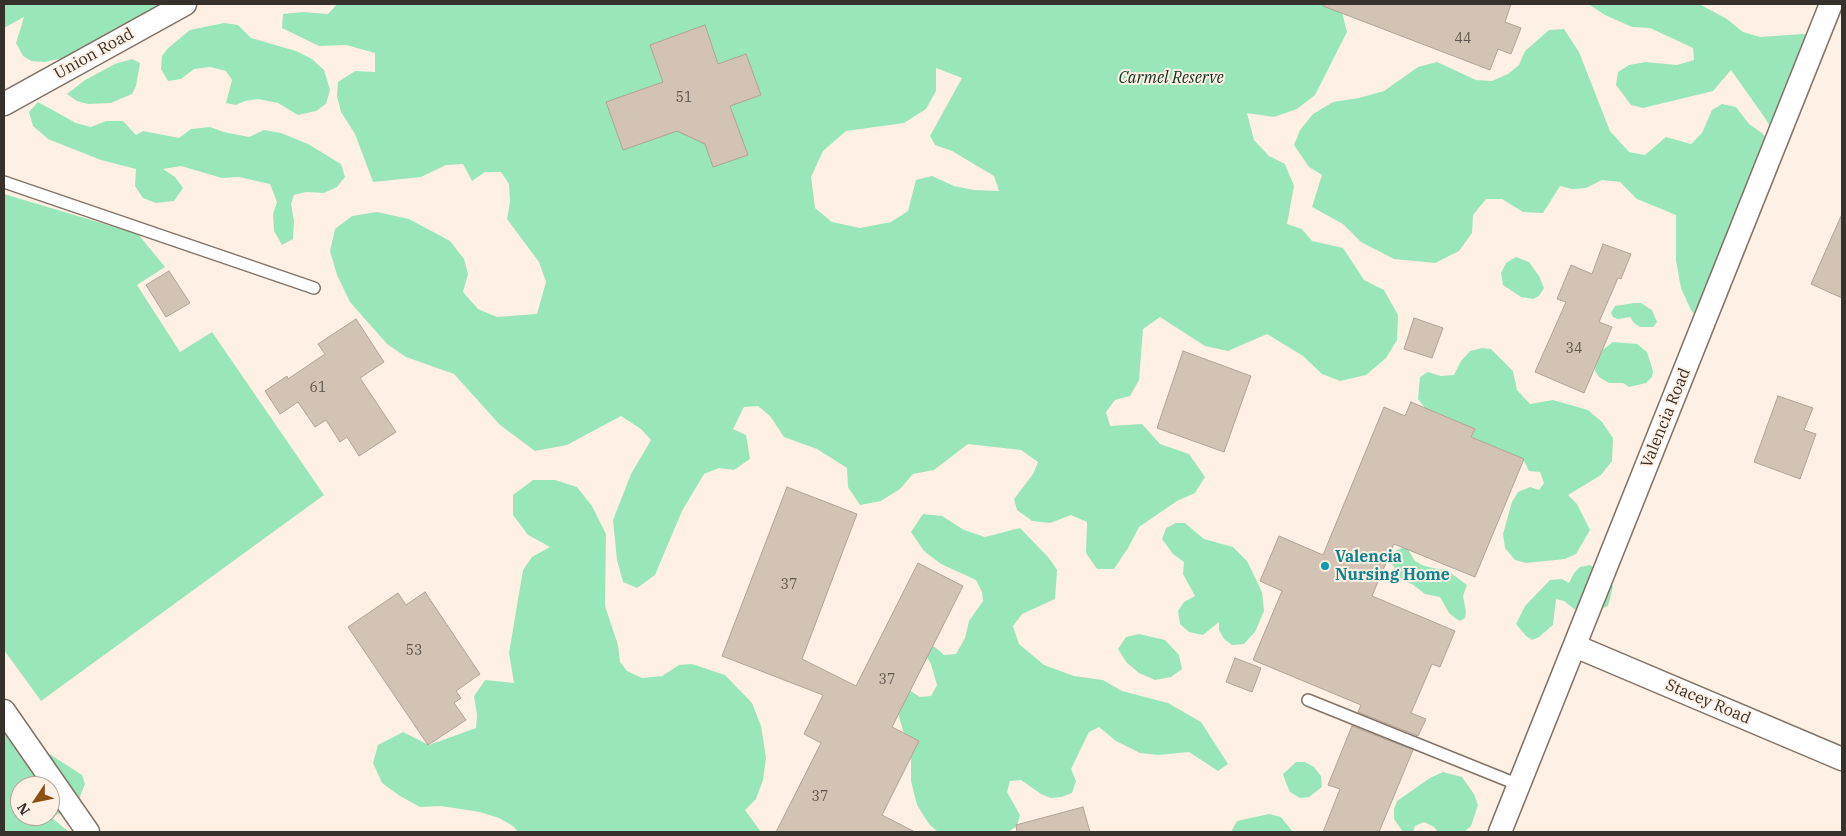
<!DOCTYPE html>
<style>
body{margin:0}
#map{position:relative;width:1846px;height:836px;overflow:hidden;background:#fef0e4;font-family:"IBM Plex Serif",serif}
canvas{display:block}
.frame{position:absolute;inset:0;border:5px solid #37312b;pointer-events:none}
.north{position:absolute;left:10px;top:776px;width:50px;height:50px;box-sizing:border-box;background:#fef0e4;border:1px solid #aea49a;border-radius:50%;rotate:236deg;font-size:14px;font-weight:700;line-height:20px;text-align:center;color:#37312b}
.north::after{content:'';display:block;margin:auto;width:18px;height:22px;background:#8e4f15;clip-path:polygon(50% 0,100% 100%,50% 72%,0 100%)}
</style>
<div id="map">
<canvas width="1846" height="836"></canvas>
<div class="frame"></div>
<div class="north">N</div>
</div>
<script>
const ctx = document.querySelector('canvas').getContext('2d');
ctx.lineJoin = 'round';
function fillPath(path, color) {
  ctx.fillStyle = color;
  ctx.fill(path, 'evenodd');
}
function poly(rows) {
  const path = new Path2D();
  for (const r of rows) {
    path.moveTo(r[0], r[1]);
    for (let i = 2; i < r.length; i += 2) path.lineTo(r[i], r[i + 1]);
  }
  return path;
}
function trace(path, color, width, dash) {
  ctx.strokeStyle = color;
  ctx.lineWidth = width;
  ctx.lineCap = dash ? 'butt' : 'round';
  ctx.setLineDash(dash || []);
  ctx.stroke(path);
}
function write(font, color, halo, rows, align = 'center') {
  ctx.font = font + ' "IBM Plex Serif",serif';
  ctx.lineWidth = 4;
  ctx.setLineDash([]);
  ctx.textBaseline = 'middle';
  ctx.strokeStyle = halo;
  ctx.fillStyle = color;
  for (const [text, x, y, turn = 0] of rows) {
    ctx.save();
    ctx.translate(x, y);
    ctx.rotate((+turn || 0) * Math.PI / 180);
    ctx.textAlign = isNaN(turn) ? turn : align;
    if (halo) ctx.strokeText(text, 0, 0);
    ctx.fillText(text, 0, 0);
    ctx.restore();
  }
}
fillPath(poly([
 [4,4,174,4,71,56,45,62,31,61,23,56,16,43,24,17,4,28],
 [337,4,1340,4,1347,32,1315,95,1297,109,1274,117,1247,113,1254,140,1269,156,1285,164,1294,186,1287,224,1302,229,1312,241,1343,248,1364,280,1384,290,1398,315,1397,340,1386,358,1366,375,1340,381,1322,374,1303,356,1267,334,1228,351,1205,346,1160,317,1143,329,1139,380,1130,396,1115,400,1106,412,1110,426,1142,424,1160,444,1189,454,1205,477,1195,493,1177,501,1139,527,1128,548,1114,569,1097,569,1086,553,1087,522,1071,515,1050,523,1032,521,1017,510,1014,499,1033,474,1038,462,1021,450,968,444,934,470,913,474,900,489,881,501,860,505,848,487,847,468,817,449,784,437,770,416,758,406,744,407,733,429,746,435,750,459,734,470,719,468,704,474,682,511,655,575,637,588,623,582,617,560,613,520,631,474,651,440,641,429,621,416,567,445,535,451,500,425,454,374,406,357,387,344,350,302,337,275,330,251,335,229,352,216,377,212,409,219,450,241,464,259,468,274,463,292,478,309,497,317,537,314,546,282,539,262,507,219,510,202,509,184,501,172,485,172,472,181,463,164,446,165,421,177,373,182,355,134,341,112,337,96,338,82,355,71,375,72,375,53,346,45,319,46,282,28,283,14,303,12,328,14],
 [936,68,962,78,930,136,935,145,952,151,994,176,999,191,974,190,954,186,932,176,916,180,908,211,891,222,860,228,832,222,815,208,811,177,823,151,846,131,904,123,926,109,936,91],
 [1588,4,1699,4,1727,19,1743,32,1760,37,1803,34,1818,36,1777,140,1765,118,1731,70,1713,91,1643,108,1631,105,1616,85,1618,72,1629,65,1646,62,1677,65,1694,60,1693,48,1650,28,1632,27,1605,15],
 [224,23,238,25,251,38,296,51,312,59,324,70,330,90,326,104,316,111,298,115,278,103,258,99,245,101,236,105,226,103,232,80,226,71,210,67,194,69,181,79,168,81,161,69,162,56,168,48,190,30],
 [1564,29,1579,52,1610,131,1629,152,1645,155,1666,137,1691,144,1702,133,1712,110,1722,104,1736,107,1749,124,1762,133,1774,147,1703,326,1691,310,1681,288,1676,261,1676,215,1637,199,1620,182,1602,180,1586,188,1572,189,1560,186,1543,213,1523,212,1502,199,1486,199,1473,215,1472,233,1459,251,1435,263,1394,259,1361,242,1343,224,1312,207,1322,175,1309,167,1294,145,1300,130,1313,114,1333,102,1359,98,1384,91,1418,67,1437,62,1476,80,1492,81,1508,74,1519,65,1525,51,1549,30],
 [132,59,140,63,136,86,132,94,111,103,88,104,77,101,67,94,85,80,115,64],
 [38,102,76,123,91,127,106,121,123,121,136,135,143,131,179,138,191,129,210,127,224,132,249,137,264,130,281,133,308,144,341,164,345,177,337,187,324,193,306,192,294,195,291,204,294,221,293,239,282,245,274,231,273,214,277,202,270,184,239,177,222,178,181,166,163,169,175,177,183,188,174,201,156,203,143,198,135,186,136,169,101,160,48,139,33,126,29,112],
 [4,194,138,234,165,267,137,285,180,352,212,332,324,495,41,701,4,650],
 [1516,257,1529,262,1539,276,1544,288,1539,296,1533,299,1521,297,1503,285,1501,273,1506,263],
 [1634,303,1641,303,1652,310,1657,322,1653,327,1640,327,1634,323,1630,317,1618,319,1613,317,1611,313,1615,306],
 [1613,342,1637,344,1647,352,1653,371,1652,377,1646,383,1629,387,1623,383,1609,383,1599,377,1595,371,1597,354],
 [1482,348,1491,349,1513,371,1517,390,1530,404,1553,400,1588,410,1602,422,1613,438,1612,461,1601,475,1568,495,1577,504,1590,530,1576,554,1565,559,1526,563,1515,560,1505,548,1503,534,1512,502,1518,492,1530,487,1539,490,1544,483,1540,472,1529,471,1523,459,1471,437,1474,429,1425,408,1418,399,1420,377,1428,372,1441,376,1454,375,1461,361,1470,351],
 [533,480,555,480,577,487,592,506,606,534,605,606,618,645,620,662,627,671,642,678,662,676,679,665,692,664,725,675,752,703,761,726,766,758,763,780,756,799,745,810,761,832,518,832,513,826,499,818,480,812,441,806,420,807,400,796,382,783,373,763,378,745,403,732,429,745,476,728,477,715,474,696,485,680,514,683,509,653,523,570,532,557,550,547,528,535,513,515,513,495],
 [923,514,942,516,964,530,985,537,1020,528,1049,558,1057,570,1055,599,1022,614,1013,626,1019,644,1044,665,1074,676,1103,680,1122,691,1168,703,1201,722,1228,764,1218,771,1189,752,1158,755,1140,753,1116,741,1099,727,1089,732,1071,769,1076,781,1072,793,1061,797,1051,798,1041,794,1021,780,1010,781,1007,792,1020,815,1017,826,1008,832,938,832,929,824,917,805,911,781,911,759,893,695,906,688,920,697,931,696,937,685,931,664,925,654,925,646,935,647,944,655,956,654,965,638,969,621,983,601,982,592,976,580,941,564,924,551,911,532],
 [1176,523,1185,523,1204,539,1233,547,1247,561,1262,592,1264,611,1255,632,1244,644,1232,645,1224,639,1219,630,1219,622,1203,635,1189,632,1180,624,1178,611,1184,602,1195,596,1183,574,1184,562,1173,554,1162,539,1166,528],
 [1402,548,1407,548,1415,561,1424,566,1448,571,1467,585,1463,596,1466,612,1465,618,1460,621,1455,618,1449,613,1440,597,1425,594,1412,584,1402,580,1392,564,1395,551],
 [1590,565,1610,577,1613,587,1608,606,1592,613,1574,609,1564,601,1556,599,1553,625,1539,637,1532,640,1526,636,1516,624,1525,606,1550,580,1562,579,1569,583,1574,573,1580,567],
 [1139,634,1165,640,1179,655,1182,669,1171,677,1155,680,1139,673,1127,663,1118,649,1126,637],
 [4,734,51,755,82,775,85,784,79,799,64,812,51,817,69,832,4,832],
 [20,786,50,786,50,816,20,816],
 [1296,762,1305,762,1314,767,1321,776,1322,787,1309,797,1300,798,1290,792,1286,783,1283,774],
 [1443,772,1462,777,1474,794,1478,805,1471,826,1464,832,1438,832,1434,827,1424,822,1415,826,1413,832,1403,832,1394,819,1394,809,1397,801,1430,778],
 [1269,814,1281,817,1293,832,1231,832,1237,821]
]), '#9ae6bb');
const building = poly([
 [1324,4,1511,4,1505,22,1521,28,1511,54,1498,49,1490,70,1323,6,1324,4],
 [705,25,718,64,746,54,761,95,730,106,748,155,713,167,705,144,677,131,623,150,606,102,663,82,650,45,705,25],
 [1842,214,1842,298,1811,284,1842,214],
 [1603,244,1631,254,1621,279,1618,278,1599,322,1612,327,1584,393,1535,372,1566,302,1557,299,1571,265,1592,274,1603,244],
 [169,271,190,303,166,317,146,285,169,271],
 [1414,318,1443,328,1432,358,1404,349,1414,318],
 [356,319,384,362,360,378,396,432,359,456,347,437,340,442,326,420,315,427,298,402,280,414,265,391,287,376,288,379,325,354,318,344,356,319],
 [1183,351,1251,376,1224,452,1157,428,1183,351],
 [1778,396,1813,408,1804,430,1816,434,1800,479,1754,462,1778,396],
 [1411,402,1475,429,1471,437,1524,459,1475,577,1394,544,1372,596,1455,631,1440,667,1432,664,1411,713,1426,719,1418,736,1358,712,1361,705,1253,660,1282,591,1260,581,1279,536,1323,555,1384,407,1405,416,1411,402],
 [787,487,857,514,802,659,856,686,918,563,963,586,892,727,919,741,882,815,915,832,776,832,821,743,804,734,823,695,722,656,787,487],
 [425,592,480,674,456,691,461,698,454,703,466,720,428,745,348,627,398,593,406,605,425,592],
 [1235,658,1261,668,1252,692,1226,682,1235,658],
 [1352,726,1413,750,1379,832,1323,832,1340,789,1328,785,1352,726],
 [1083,807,1090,832,1017,832,1016,825,1083,807]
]);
fillPath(building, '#d3c3b5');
trace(building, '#b2a295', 1);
const lane = poly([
 [4,182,314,288],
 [1308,700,1519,785]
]);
const street = poly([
 [4,104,185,4],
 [1575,646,1842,759],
 [4,711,88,832],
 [1500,832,1831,4]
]);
trace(lane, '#817265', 14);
trace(street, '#817265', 25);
trace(lane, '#fff', 11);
trace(street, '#fff', 22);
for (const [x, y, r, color] of [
 [1325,566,5,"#0f9aa8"]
]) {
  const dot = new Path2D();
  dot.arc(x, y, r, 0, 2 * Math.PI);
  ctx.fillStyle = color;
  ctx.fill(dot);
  trace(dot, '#fef0e4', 2);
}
write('14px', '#5e564e', null, [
 ["44",1463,39],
 ["51",684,98],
 ["34",1574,349],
 ["61",318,388],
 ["37",789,585],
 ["53",414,651],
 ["37",887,680],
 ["37",820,797]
]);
write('16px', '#37312b', '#fef0e4', [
 ["Union Road",94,54,-29],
 ["Valencia Road",1666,418,-68],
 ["Stacey Road",1708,702,23]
]);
write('italic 16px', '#0c311f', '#fef0e4', [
 ["Carmel Reserve",1171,78]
]);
write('bold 16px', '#0d838f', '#fef0e4', [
 ["Valencia",1335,557],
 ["Nursing Home",1335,575]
], 'left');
</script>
